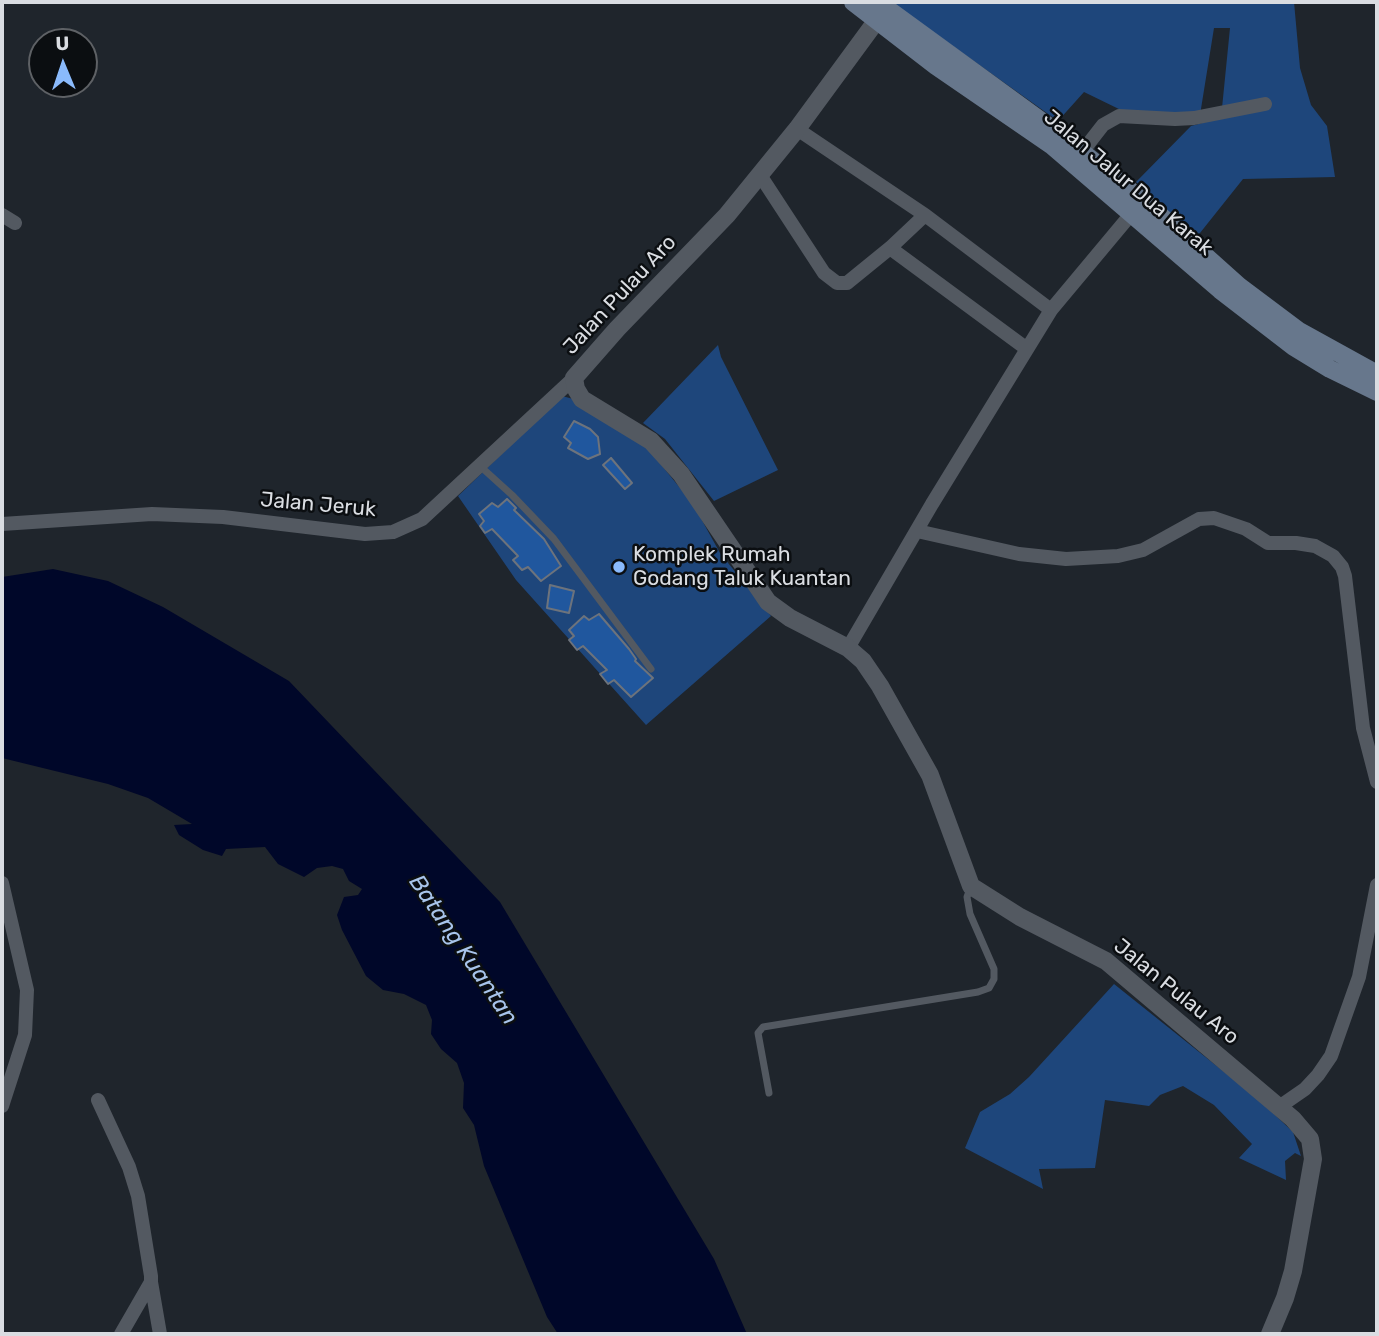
<!DOCTYPE html>
<style>
body{margin:0}
#map{position:relative;width:1379px;height:1336px;overflow:hidden;background:#1f252c;font-family:Rubik,sans-serif}
canvas{display:block}
.frame{position:absolute;inset:0;border:4px solid #dadde2;pointer-events:none}
.north{position:absolute;left:28px;top:28px;width:70px;height:70px;box-sizing:border-box;background:#0b0e11;border:2px solid #5e6165;border-radius:50%;rotate:358deg;font-size:19px;font-weight:700;line-height:28px;text-align:center;color:#dadde2}
.north::after{content:'';display:block;margin:auto;width:24px;height:32px;background:#8abafc;clip-path:polygon(50% 0,100% 100%,50% 72%,0 100%)}
</style>
<div id="map">
<canvas width="1379" height="1336"></canvas>
<div class="frame"></div>
<div class="north">U</div>
</div>
<script>
const ctx = document.querySelector('canvas').getContext('2d');
ctx.lineJoin = 'round';
function fillPath(path, color) {
  ctx.fillStyle = color;
  ctx.fill(path, 'evenodd');
}
function poly(rows) {
  const path = new Path2D();
  for (const r of rows) {
    path.moveTo(r[0], r[1]);
    for (let i = 2; i < r.length; i += 2) path.lineTo(r[i], r[i + 1]);
  }
  return path;
}
function trace(path, color, width, dash) {
  ctx.strokeStyle = color;
  ctx.lineWidth = width;
  ctx.lineCap = dash ? 'butt' : 'round';
  ctx.setLineDash(dash || []);
  ctx.stroke(path);
}
function write(font, color, halo, rows, align = 'center') {
  ctx.font = font + ' Rubik,sans-serif';
  ctx.lineWidth = 5;
  ctx.setLineDash([]);
  ctx.textBaseline = 'middle';
  ctx.strokeStyle = halo;
  ctx.fillStyle = color;
  for (const [text, x, y, turn = 0] of rows) {
    ctx.save();
    ctx.translate(x, y);
    ctx.rotate((+turn || 0) * Math.PI / 180);
    ctx.textAlign = isNaN(turn) ? turn : align;
    if (halo) ctx.strokeText(text, 0, 0);
    ctx.fillText(text, 0, 0);
    ctx.restore();
  }
}
fillPath(poly([
 [891,2,1294,2,1300,68,1311,105,1327,126,1335,177,1243,179,1196,238,1136,182,1191,126,1221,118,1230,28,1214,28,1200,115,1123,111,1084,92,1058,121],
 [718,345,721,357,778,470,714,501,665,439,643,423],
 [562,396,577,400,646,446,693,504,720,553,771,616,646,725,516,580,458,496],
 [1114,984,1258,1099,1293,1132,1301,1156,1295,1153,1285,1161,1286,1180,1239,1158,1252,1144,1214,1105,1183,1086,1160,1095,1149,1106,1105,1100,1095,1168,1039,1169,1043,1189,965,1148,980,1112,1010,1094,1029,1077]
]), '#1e467b');
fillPath(poly([
 [53,569,108,581,163,607,289,681,500,902,714,1259,747,1334,558,1334,547,1317,484,1166,474,1125,463,1108,464,1083,457,1063,441,1049,431,1034,432,1020,426,1005,404,994,383,990,366,976,342,930,337,915,344,897,358,895,362,889,349,881,343,869,332,866,317,868,304,877,278,864,265,847,226,849,222,856,203,850,179,835,174,825,192,824,148,798,108,784,2,758,2,577]
]), '#000729');
const building = poly([
 [574,421,590,429,598,437,600,454,588,459,568,448,571,443,564,437,574,421],
 [611,458,632,483,625,489,603,465,611,458],
 [507,499,516,508,514,510,544,539,561,566,541,581,528,567,522,570,513,560,518,556,492,529,485,533,480,526,484,521,479,514,492,503,498,507,507,499],
 [550,585,574,591,569,613,547,608,550,585],
 [599,614,629,649,636,659,635,661,653,678,631,697,614,680,608,684,600,674,607,670,583,646,577,650,569,640,574,636,569,630,584,616,589,620,599,614]
]);
fillPath(building, '#20579e');
trace(building, '#6d737c', 2);
trace(poly([
 [480,466,512,495,554,539,651,669],
 [769,1093,758,1033,763,1027,978,992,989,988,994,979,994,969,970,914,967,897,971,886]
]), '#535961', 7);
trace(poly([
 [797,129,925,215,1051,310],
 [1082,152,1103,125,1119,116,1175,119,1194,118,1265,104],
 [760,175,824,273,837,283,847,283,890,248,925,215],
 [2,215,15,223],
 [890,248,1027,349],
 [2,524,152,514,223,517,365,534,393,532,422,519,574,378],
 [917,531,1019,554,1066,559,1118,556,1143,550,1199,519,1214,518,1246,529,1268,543,1296,543,1315,546,1333,556,1342,567,1345,576,1363,728,1377,782],
 [848,648,932,504,1051,310,1132,213],
 [2,883,27,990,25,1035,2,1106],
 [98,1100,129,1167,138,1196,151,1276,151,1282,121,1334],
 [1279,1107,1305,1089,1318,1075,1331,1056,1359,977,1377,885],
 [151,1282,160,1334]
]), '#535961', 14);
trace(poly([
 [877,20,797,129,727,215,617,329,574,378,576,389,582,399,651,441,681,474,768,602,790,618,848,648,863,661,880,686,930,775,971,886,1020,917,1106,961,1293,1119,1310,1139,1313,1159,1293,1271,1285,1298,1270,1334]
]), '#535961', 18);
trace(poly([
 [853,2,936,66,1051,145,1220,290,1294,347,1330,369,1377,392],
 [878,2,1066,139,1153,209,1239,286,1299,331,1377,374]
]), '#67778c', 18);
for (const [x, y, r, color] of [
 [619,567,7,"#8abafc"]
]) {
  const dot = new Path2D();
  dot.arc(x, y, r, 0, 2 * Math.PI);
  ctx.fillStyle = color;
  ctx.fill(dot);
  trace(dot, '#0b0e11', 2.5);
}
write('21px', '#dadde2', '#0b0e11', [
 ["Jalan Jalur Dua Karak",1128,183,40],
 ["Jalan Pulau Aro",620,295,-47],
 ["Jalan Jeruk",318,505,5],
 ["Jalan Pulau Aro",1176,992,39]
]);
write('21px', '#dadde2', '#0b0e11', [
 ["Komplek Rumah",633,555],
 ["Godang Taluk Kuantan",633,579]
], 'left');
write('italic 23px', '#a8c4eb', '#0b0e11', [
 ["Batang Kuantan",463,950,56]
]);
</script>
